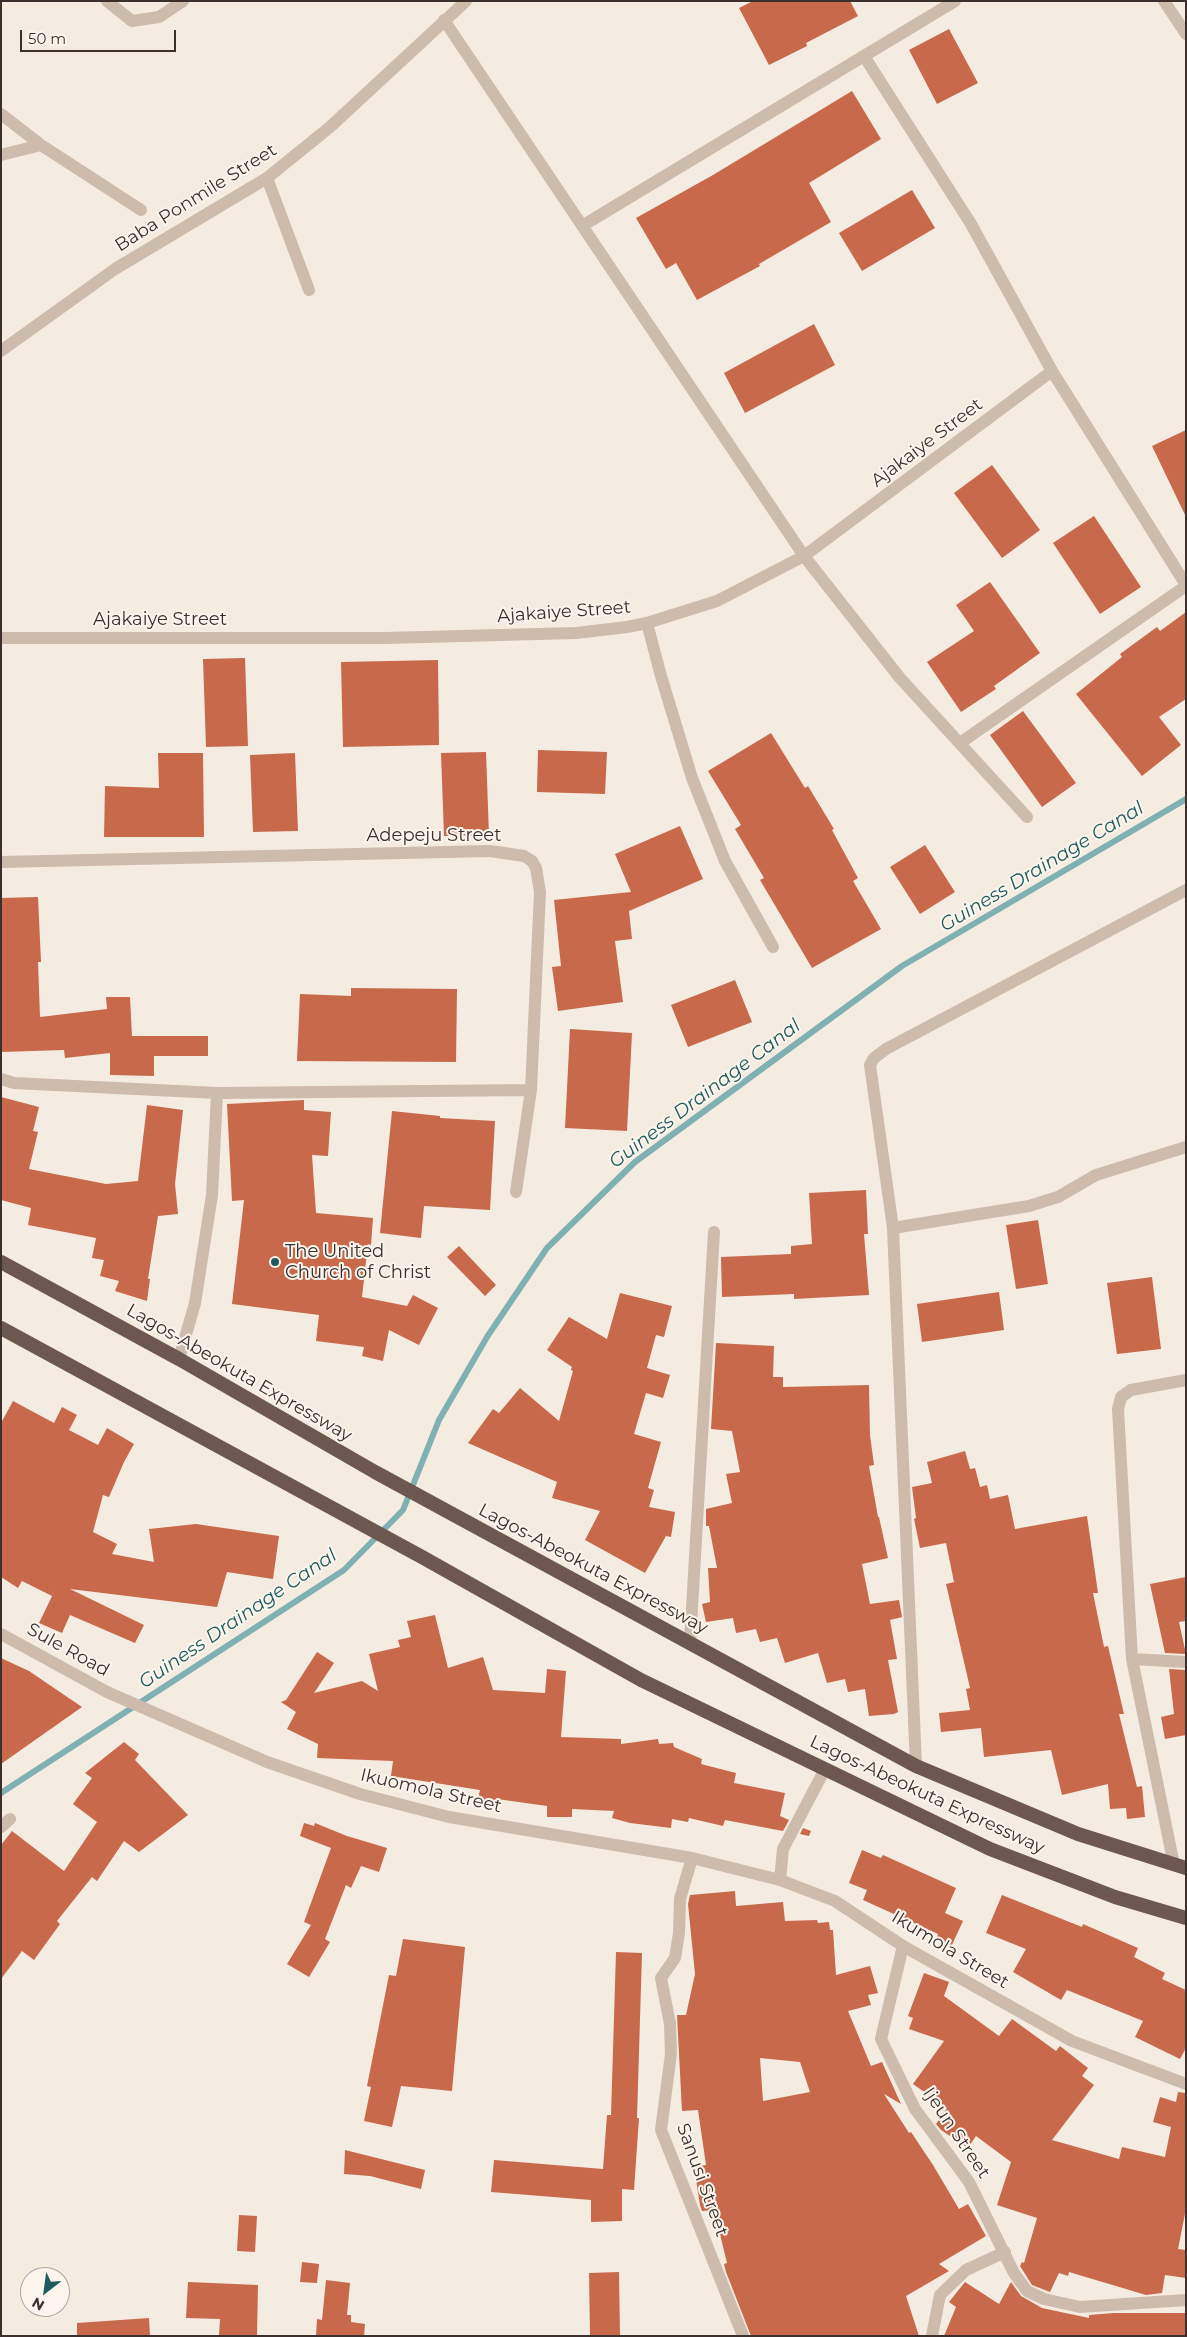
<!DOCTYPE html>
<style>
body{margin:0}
#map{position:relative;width:1187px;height:2337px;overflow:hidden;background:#f4ebe1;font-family:Montserrat,sans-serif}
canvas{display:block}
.frame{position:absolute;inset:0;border:2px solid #3b302b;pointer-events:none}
.north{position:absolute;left:20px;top:2267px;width:50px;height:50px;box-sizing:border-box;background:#fbf5ee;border:1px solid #aea6a0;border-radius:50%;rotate:210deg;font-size:14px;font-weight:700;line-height:20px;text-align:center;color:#3b302b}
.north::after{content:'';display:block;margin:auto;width:18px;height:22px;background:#1f5a5e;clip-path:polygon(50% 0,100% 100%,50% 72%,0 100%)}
.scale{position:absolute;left:20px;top:30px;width:156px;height:22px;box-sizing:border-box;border:2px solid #3b302b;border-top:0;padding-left:6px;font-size:15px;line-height:18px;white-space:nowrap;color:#3b302b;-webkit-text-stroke:4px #fbf5ee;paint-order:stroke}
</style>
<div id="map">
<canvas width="1187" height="2337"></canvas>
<div class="frame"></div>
<div class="north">N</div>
<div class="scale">50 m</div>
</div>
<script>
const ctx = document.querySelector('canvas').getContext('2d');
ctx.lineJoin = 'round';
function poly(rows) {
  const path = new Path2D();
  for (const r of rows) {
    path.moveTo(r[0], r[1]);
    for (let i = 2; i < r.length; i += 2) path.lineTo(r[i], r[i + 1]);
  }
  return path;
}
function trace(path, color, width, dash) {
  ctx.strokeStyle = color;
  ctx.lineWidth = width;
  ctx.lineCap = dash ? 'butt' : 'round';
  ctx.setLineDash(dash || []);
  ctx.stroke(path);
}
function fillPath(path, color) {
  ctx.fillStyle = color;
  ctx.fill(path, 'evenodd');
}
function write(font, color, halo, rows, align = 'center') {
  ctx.font = font + ' Montserrat,sans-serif';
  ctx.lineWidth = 4;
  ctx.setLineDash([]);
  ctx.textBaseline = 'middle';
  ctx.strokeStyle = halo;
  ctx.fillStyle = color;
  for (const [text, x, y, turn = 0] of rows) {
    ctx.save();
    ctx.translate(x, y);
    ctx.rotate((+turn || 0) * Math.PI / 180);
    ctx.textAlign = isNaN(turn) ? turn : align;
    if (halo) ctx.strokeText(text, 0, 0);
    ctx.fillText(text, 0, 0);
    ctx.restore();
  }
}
trace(poly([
 [1,1793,344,1570,403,1510,439,1420,487,1337,547,1248,635,1162,902,966,1186,799]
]), '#7fb0b2', 6);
fillPath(poly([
 [753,1,850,1,858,16,806,43,807,46,769,65,739,8],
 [949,29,978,83,937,104,909,50],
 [852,91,881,139,809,183,831,222,759,264,760,266,697,300,676,263,666,269,636,218,713,175],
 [912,190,935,228,862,271,839,233],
 [814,324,835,365,745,413,724,373],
 [1186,430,1186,517,1152,446],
 [992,465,1040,530,1002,558,954,493],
 [1094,516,1141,587,1100,614,1053,543],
 [990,582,1040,653,994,686,996,689,961,712,927,662,974,631,956,605],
 [1186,612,1186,699,1159,717,1181,745,1142,776,1076,694,1122,657,1120,654,1157,627,1160,631],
 [245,658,248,746,206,747,203,659],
 [438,660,439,745,343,747,341,662],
 [1023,711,1076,783,1042,807,990,735],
 [771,733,805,788,808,786,834,829,832,830,858,878,853,881,881,929,812,968,760,880,764,878,735,829,741,825,708,771],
 [538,750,607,752,605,794,537,792],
 [486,752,489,835,444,836,441,753],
 [158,753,203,753,204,837,104,837,105,786,159,788],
 [295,753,298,831,253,832,250,755],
 [680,826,703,879,629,911,632,939,615,941,623,1002,558,1011,552,967,561,966,554,900,631,892,615,854],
 [925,845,955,892,920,914,890,867],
 [38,897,41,962,38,962,40,1017,107,1009,106,997,130,997,132,1036,208,1036,208,1056,154,1056,154,1076,110,1075,110,1053,65,1058,64,1050,1,1052,1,898],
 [735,980,752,1022,688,1047,671,1005],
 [351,988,457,989,456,1062,297,1061,300,994,351,996],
 [570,1029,632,1033,627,1131,565,1128],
 [1,1097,39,1107,33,1131,38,1132,29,1169,106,1184,138,1181,147,1105,183,1110,175,1184,178,1214,158,1216,148,1279,150,1279,147,1301,115,1291,119,1281,100,1276,104,1260,92,1258,96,1238,28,1225,31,1208,1,1200],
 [304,1100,304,1110,331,1112,328,1156,312,1155,316,1213,373,1218,371,1245,368,1244,362,1297,407,1306,413,1295,438,1308,419,1345,389,1330,383,1361,362,1356,364,1347,316,1341,319,1315,232,1304,244,1200,232,1201,227,1104],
 [392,1111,440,1116,440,1118,495,1121,490,1210,424,1206,421,1238,380,1233],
 [866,1190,868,1234,864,1234,869,1295,794,1299,794,1294,722,1297,721,1257,791,1254,791,1246,812,1244,809,1193],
 [1038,1220,1048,1284,1016,1289,1006,1225],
 [459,1246,496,1285,485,1296,447,1257],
 [1152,1277,1161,1349,1117,1354,1107,1283],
 [999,1292,1004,1330,922,1342,917,1304],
 [620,1293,672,1306,664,1337,656,1335,647,1368,670,1375,663,1398,646,1393,634,1434,661,1442,648,1488,654,1490,649,1507,675,1512,671,1537,666,1536,645,1573,585,1540,600,1511,552,1498,557,1482,468,1443,493,1409,499,1413,520,1388,559,1421,573,1371,571,1370,572,1367,547,1350,569,1317,607,1339],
 [716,1343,774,1346,773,1377,783,1377,783,1387,869,1385,870,1435,874,1465,869,1466,878,1517,879,1517,888,1558,862,1564,870,1604,899,1600,902,1617,890,1620,897,1659,888,1660,898,1712,894,1714,869,1716,865,1689,848,1692,845,1679,827,1683,818,1653,785,1663,777,1638,760,1642,756,1629,736,1633,733,1618,706,1622,702,1604,710,1602,708,1568,717,1568,709,1526,706,1526,706,1509,732,1503,726,1474,740,1472,732,1431,711,1429],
 [13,1401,54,1423,62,1407,77,1415,69,1430,98,1445,107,1428,134,1444,124,1462,109,1497,103,1495,93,1532,117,1544,112,1554,154,1562,149,1529,196,1524,279,1536,273,1579,227,1572,217,1607,70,1589,144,1625,135,1643,70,1615,62,1633,39,1623,56,1588,52,1596,22,1581,18,1588,1,1577,1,1423],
 [965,1451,970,1469,975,1468,980,1487,987,1485,990,1499,1008,1495,1015,1529,1087,1516,1098,1593,1093,1593,1104,1647,1108,1646,1124,1714,1119,1714,1137,1787,1142,1786,1145,1817,1127,1819,1126,1808,1110,1809,1108,1784,1062,1795,1051,1750,984,1757,981,1728,941,1732,939,1713,970,1710,966,1689,970,1688,946,1584,954,1582,946,1543,920,1548,914,1519,916,1518,912,1487,932,1483,927,1462],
 [1186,1577,1186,1621,1179,1622,1186,1654,1165,1653,1150,1584],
 [435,1615,448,1668,483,1657,493,1690,545,1693,547,1669,566,1671,561,1737,621,1739,621,1744,658,1739,659,1744,673,1743,674,1747,702,1759,701,1764,736,1773,734,1783,785,1793,780,1816,789,1820,783,1831,725,1820,723,1826,689,1818,688,1822,672,1819,671,1828,630,1823,612,1818,614,1811,572,1809,572,1817,547,1817,547,1806,497,1799,497,1801,478,1799,480,1790,391,1776,393,1761,317,1758,318,1744,287,1729,296,1712,281,1702,286,1700,317,1652,334,1663,314,1693,362,1681,378,1691,369,1654,400,1647,398,1640,411,1637,407,1621],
 [1,1658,29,1671,82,1707,1,1764],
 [1169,1669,1186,1670,1186,1735,1165,1739,1161,1717,1174,1714],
 [124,1742,139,1754,135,1760,188,1815,139,1852,124,1841,97,1881,92,1877,57,1921,60,1924,34,1960,22,1951,1,1979,1,1845,12,1831,64,1871,97,1822,73,1804,92,1778,85,1773],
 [304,1823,314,1826,315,1823,347,1836,387,1848,379,1872,361,1866,351,1888,346,1885,325,1939,330,1942,309,1977,287,1964,311,1925,304,1922,331,1848,300,1836],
 [803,1828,811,1831,809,1836,800,1834],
 [862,1850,881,1858,883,1855,956,1888,945,1913,963,1921,951,1947,936,1940,938,1934,863,1900,867,1890,849,1883],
 [735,1891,736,1906,783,1902,785,1921,817,1920,818,1923,829,1922,830,1930,833,1930,836,1975,870,1966,878,1993,868,1995,871,2005,848,2011,871,2066,882,2062,901,2104,884,2094,909,2133,911,2132,933,2165,959,2209,968,2204,986,2236,939,2264,949,2271,906,2296,919,2336,751,2336,726,2272,724,2264,727,2263,714,2210,702,2211,700,2205,694,2167,706,2165,698,2110,682,2111,677,2015,686,2015,695,1974,688,1904,690,1895],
 [760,2058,800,2062,810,2092,763,2101],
 [1002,1895,1082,1927,1083,1924,1138,1948,1134,1957,1165,1973,1162,1979,1186,1990,1186,2048,1180,2059,1135,2037,1143,2021,1067,1990,1061,2000,1013,1972,1026,1949,986,1933],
 [403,1939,465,1947,452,2091,401,2086,392,2127,364,2121,371,2087,367,2086,389,1975,396,1976],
 [616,1952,642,1953,637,2118,639,2118,634,2190,622,2189,622,2221,591,2222,591,2200,491,2192,494,2160,603,2169,607,2115,611,2115],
 [924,1973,949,1982,944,1996,999,2036,1012,2019,1056,2051,1060,2046,1088,2068,1082,2076,1094,2085,1052,2140,1119,2159,1122,2147,1165,2157,1171,2127,1153,2122,1160,2097,1176,2102,1178,2092,1186,2093,1186,2209,1178,2249,1186,2250,1186,2278,1165,2275,1162,2293,1146,2295,1069,2272,1068,2276,1059,2273,1050,2292,1032,2285,1020,2266,1022,2262,1024,2263,1037,2218,997,2205,1011,2162,976,2136,968,2148,941,2130,936,2124,947,2108,913,2084,944,2041,909,2029,913,2018,908,2016],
 [345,2150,425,2170,421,2189,370,2176,344,2174],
 [239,2215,257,2216,255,2252,237,2251],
 [302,2262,319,2264,317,2283,300,2282],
 [619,2272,620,2336,590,2336,589,2273],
 [326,2280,350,2283,347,2315,351,2315,351,2322,365,2324,364,2336,316,2336,317,2319,322,2320],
 [188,2282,258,2285,257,2336,219,2336,220,2319,186,2318],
 [965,2282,999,2304,1011,2282,1021,2296,1042,2308,1089,2318,1089,2315,1114,2313,1186,2313,1186,2336,944,2336,956,2307,949,2302],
 [149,2318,150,2336,77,2336,77,2323]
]), '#c8694b');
trace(poly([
 [107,1,132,21,159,17,183,1],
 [1164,1,1186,34],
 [444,20,804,556,900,678,1027,817],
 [864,56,971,224,1052,371,1186,585],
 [1,114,41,145,141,210],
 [1,155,41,145],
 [267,178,309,290],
 [582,226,955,1],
 [1,351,115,269,267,178,330,127,466,1],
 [647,623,661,676,692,778,725,861,773,947],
 [1,638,386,638,576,633,627,627,647,623,717,601,804,556,1052,371],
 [960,743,1186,586],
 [1,862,490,851,524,856,532,861,536,868,540,892,531,1090,516,1192],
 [1,1079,14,1083,217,1093,531,1090],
 [893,1228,1029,1206,1058,1197,1096,1175,1186,1147],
 [179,1359,195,1303,212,1195,217,1093],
 [690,1642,714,1232],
 [1132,1659,1186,1662],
 [916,1766,893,1228,870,1065,874,1058,886,1049,1186,890],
 [1,1827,10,1819],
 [692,1858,680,1899,679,1933,675,1958,661,1978,670,2024,671,2054,661,2130,743,2336],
 [1174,1865,1132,1659,1118,1409,1121,1397,1131,1390,1186,1380],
 [780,1880,783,1849,825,1769],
 [903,1946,881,2039,915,2109,969,2182,1014,2273,1027,2291,1044,2299,1080,2307,1186,2300],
 [932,2336,940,2295,966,2270,1005,2252]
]), '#cdbbac', 12);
trace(poly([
 [1,1634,107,1692,267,1762,360,1794,449,1817,692,1858,780,1880,835,1901,903,1946,1072,2041,1186,2084]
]), '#cdbbac', 12);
trace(poly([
 [1,1262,179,1359,375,1472,916,1766,1078,1834,1186,1868],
 [1,1328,422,1557,641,1680,990,1849,1115,1897,1186,1918]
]), '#6c584f', 14);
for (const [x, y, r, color] of [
 [275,1262,5,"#1f5a5e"]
]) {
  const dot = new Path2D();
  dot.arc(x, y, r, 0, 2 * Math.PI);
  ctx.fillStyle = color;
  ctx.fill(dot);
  trace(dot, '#fbf5ee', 2);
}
write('18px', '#3b302b', '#fbf5ee', [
 ["Baba Ponmile Street",196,198,-32],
 ["Ajakaiye Street",927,443,-37],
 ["Ajakaiye Street",564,612,-4],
 ["Ajakaiye Street",160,620],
 ["Adepeju Street",434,836],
 ["Lagos-Abeokuta Expressway",239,1373,30],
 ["Lagos-Abeokuta Expressway",593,1569,28],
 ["Sule Road",68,1650,29],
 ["Ikuomola Street",431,1791,13],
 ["Lagos-Abeokuta Expressway",927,1795,25],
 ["Ikumola Street",950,1950,31],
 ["Ijeun Street",956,2133,56],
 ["Sanusi Street",702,2180,70]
]);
write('18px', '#3b302b', '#fbf5ee', [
 ["The United",285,1252],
 ["Church of Christ",285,1273]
], 'left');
write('italic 19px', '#1f5a5e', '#fbf5ee', [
 ["Guiness Drainage Canal",1042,867,-31],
 ["Guiness Drainage Canal",705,1094,-37],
 ["Guiness Drainage Canal",238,1619,-34]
]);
</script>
